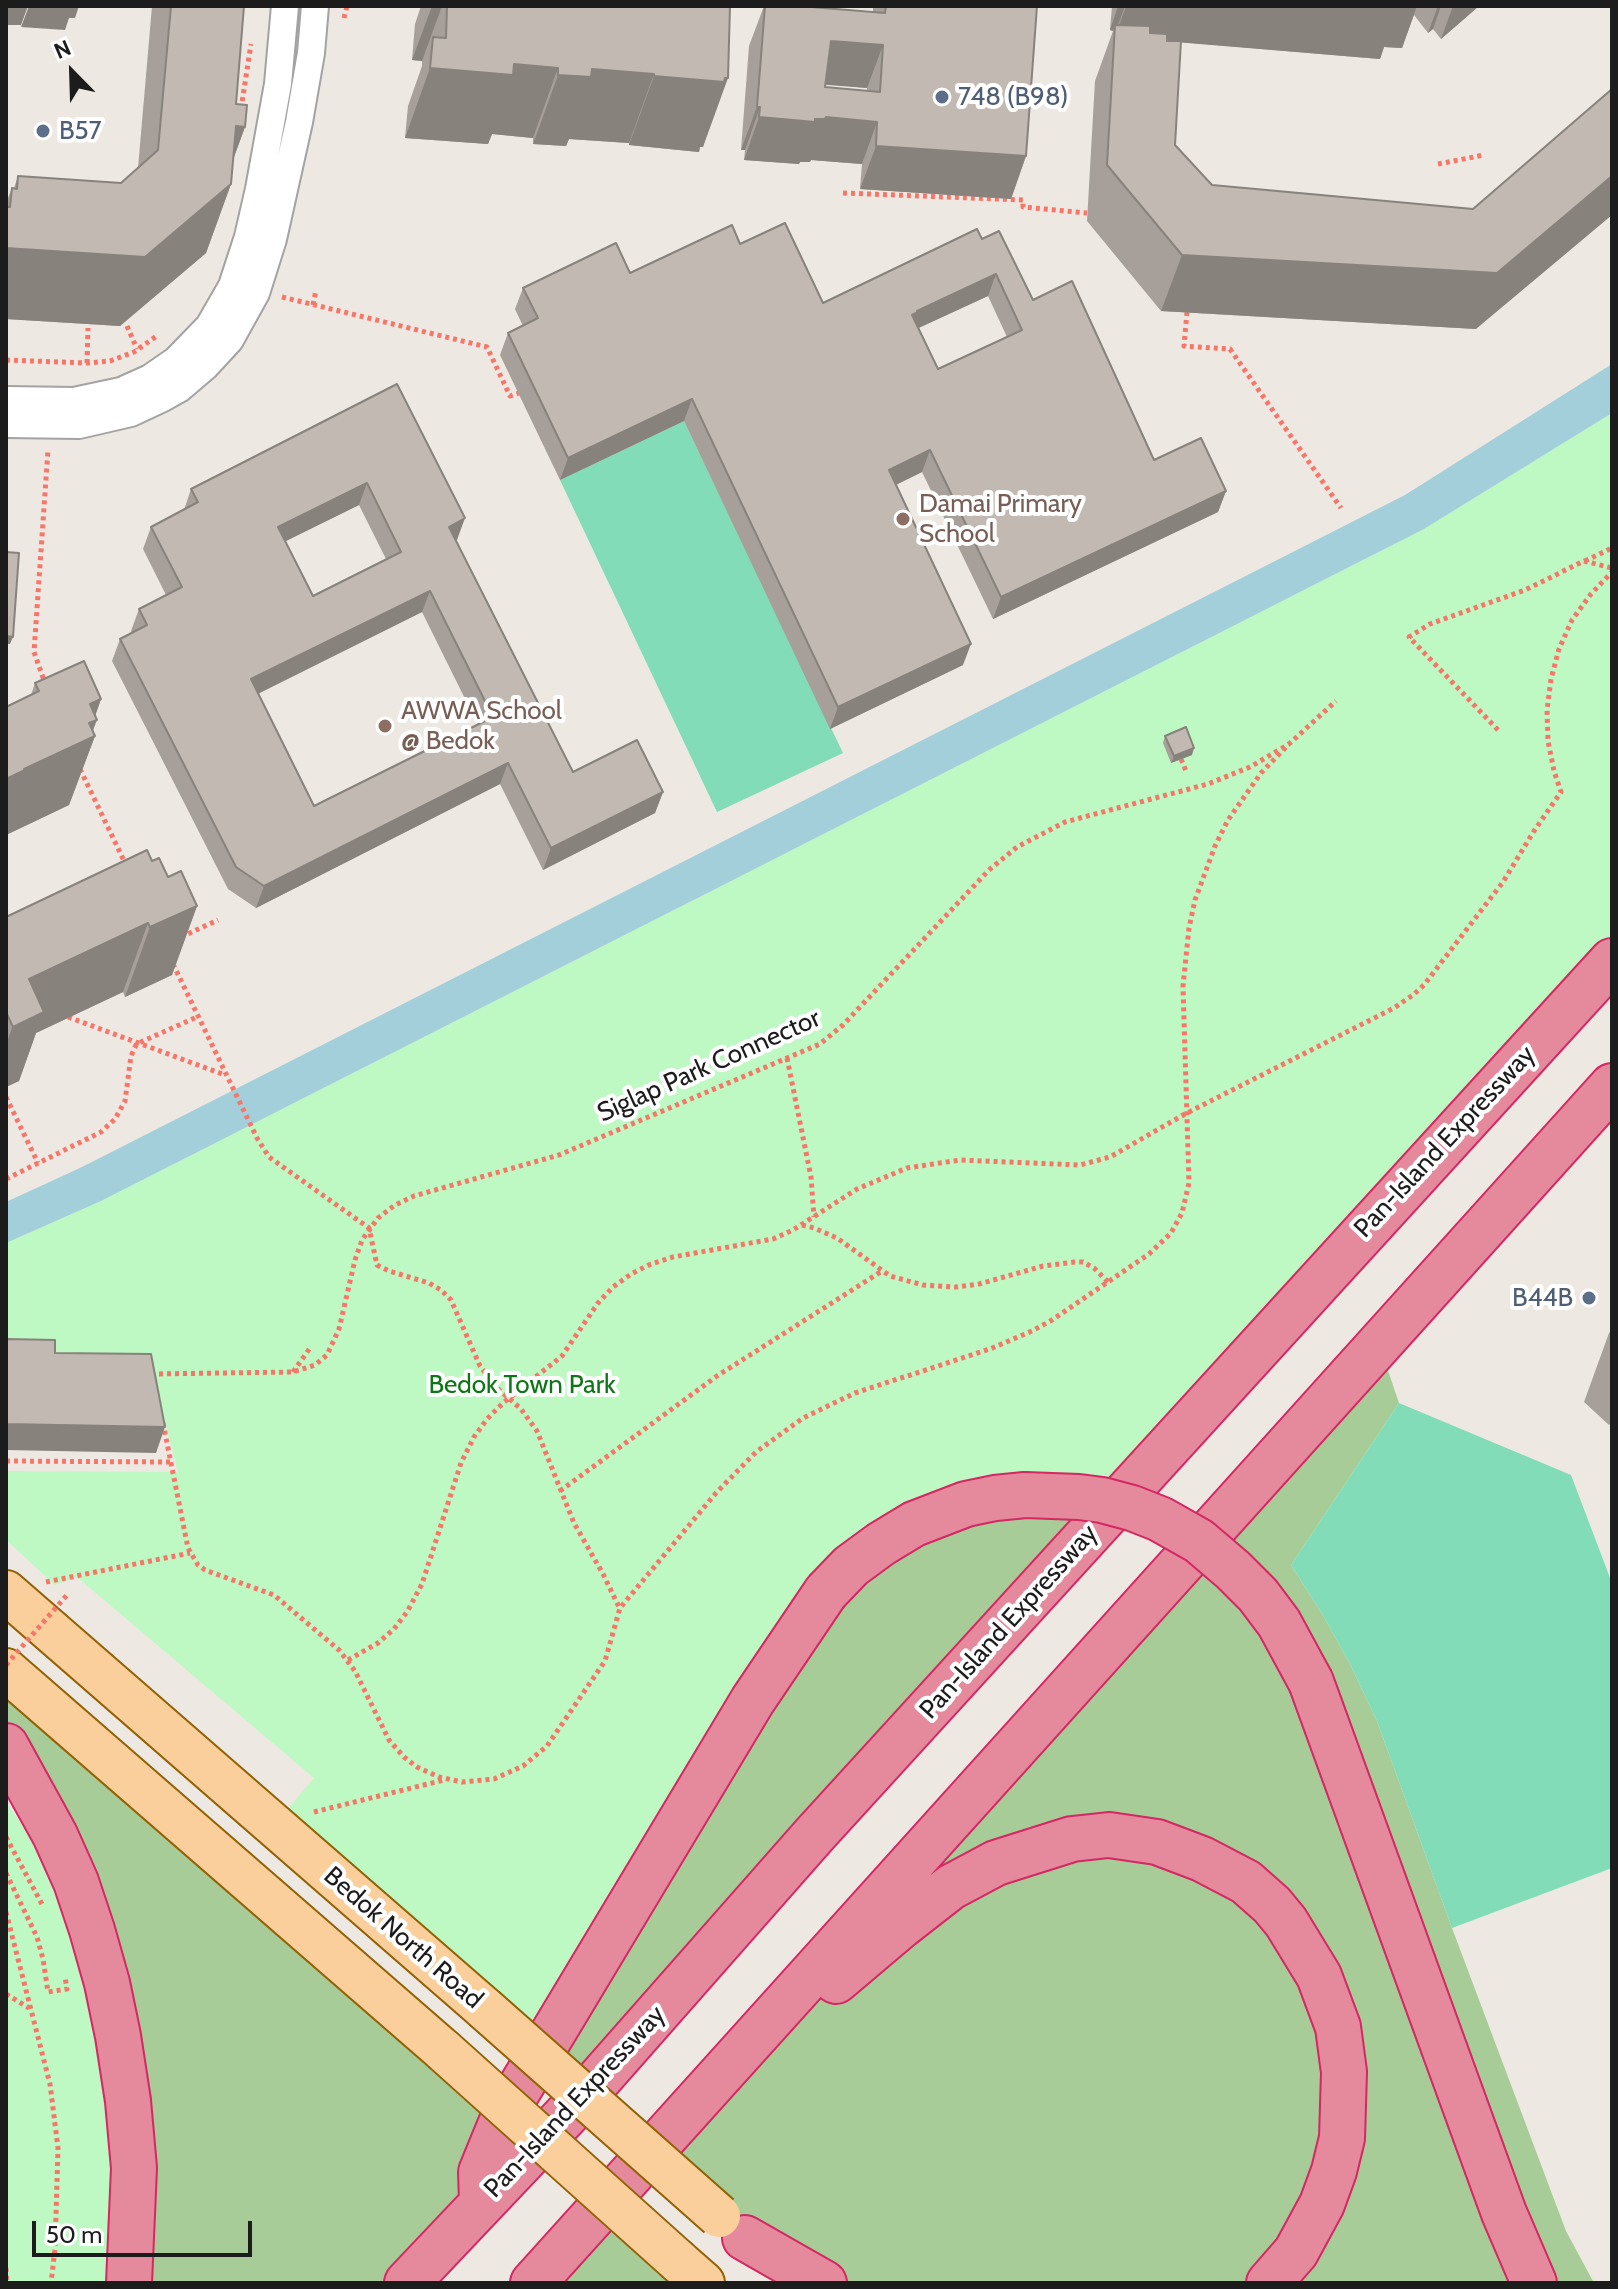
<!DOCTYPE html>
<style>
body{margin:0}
#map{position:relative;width:1618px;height:2289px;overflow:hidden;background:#ede9e2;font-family:Cabin,sans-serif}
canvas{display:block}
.frame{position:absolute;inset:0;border:8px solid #1c1c1c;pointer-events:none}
.north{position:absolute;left:32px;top:32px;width:80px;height:80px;-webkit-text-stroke:6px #fff;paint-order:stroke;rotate:337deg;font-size:22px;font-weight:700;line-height:32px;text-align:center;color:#1c1c1c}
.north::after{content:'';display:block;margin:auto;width:28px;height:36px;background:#1c1c1c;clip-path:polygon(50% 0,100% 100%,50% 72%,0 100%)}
.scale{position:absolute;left:32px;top:2221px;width:220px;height:36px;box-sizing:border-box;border:4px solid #1c1c1c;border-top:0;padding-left:10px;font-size:24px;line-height:28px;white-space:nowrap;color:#1c1c1c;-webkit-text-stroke:6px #fff;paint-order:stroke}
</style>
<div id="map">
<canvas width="1618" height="2289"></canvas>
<div class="frame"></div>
<div class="north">N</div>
<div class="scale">50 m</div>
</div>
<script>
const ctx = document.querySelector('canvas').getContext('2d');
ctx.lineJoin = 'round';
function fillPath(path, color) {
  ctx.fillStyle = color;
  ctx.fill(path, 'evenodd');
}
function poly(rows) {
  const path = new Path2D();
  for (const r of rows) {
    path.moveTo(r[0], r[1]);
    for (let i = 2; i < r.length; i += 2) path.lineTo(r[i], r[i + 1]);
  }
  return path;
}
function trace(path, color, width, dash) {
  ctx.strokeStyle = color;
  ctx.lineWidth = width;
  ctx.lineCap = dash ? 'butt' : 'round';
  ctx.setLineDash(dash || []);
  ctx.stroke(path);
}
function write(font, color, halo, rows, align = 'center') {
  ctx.font = font + ' Cabin,sans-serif';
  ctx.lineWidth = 8;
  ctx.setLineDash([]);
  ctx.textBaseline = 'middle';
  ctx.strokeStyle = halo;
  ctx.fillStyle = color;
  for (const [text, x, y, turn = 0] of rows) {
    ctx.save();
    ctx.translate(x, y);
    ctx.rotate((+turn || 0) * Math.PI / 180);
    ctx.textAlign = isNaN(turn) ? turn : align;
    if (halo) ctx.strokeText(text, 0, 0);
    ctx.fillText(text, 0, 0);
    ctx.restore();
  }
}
fillPath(poly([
 [1379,1344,1399,1403,1291,1565,1324,1617,1350,1664,1377,1721,1452,1928,1566,2231,1594,2283,800,2283,649,2154],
 [1112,1509,586,2094,541,2054,753,1700,914,1524],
 [6,1670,506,2111,487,2153,406,2283,129,2283,134,2168,6,1746],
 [609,2199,703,2283,533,2283]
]), '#a7cc97');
fillPath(poly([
 [1612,413,1612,937,1106,1490,863,1542,532,2043,277,1822,314,1778,77,1577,55,1585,6,1540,6,1471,178,1472,150,1364,6,1363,6,1243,101,1201,1424,529],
 [6,1802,55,1872,111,2068,109,2283,6,2283]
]), '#bef8c2');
fillPath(poly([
 [684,421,843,753,717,812,560,480],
 [1399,1403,1571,1475,1612,1583,1612,1868,1452,1928,1377,1721,1350,1664,1324,1617,1291,1565]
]), '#81dcb7');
fillPath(poly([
 [1612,364,1612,413,1424,529,101,1201,6,1243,6,1202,82,1167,1405,495]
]), '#a3cfdb');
const street = poly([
 [6,400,74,401,121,391,150,378,176,360,209,326,232,286,248,237,259,189,278,84,285,6],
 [6,424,79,425,131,413,163,398,179,389,206,366,230,340,256,293,273,239,299,122,311,53,315,6]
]);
const primary = poly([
 [6,1592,484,2008],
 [6,1670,443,2050],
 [678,2261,703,2283]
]);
const highway = poly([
 [1311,1682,1504,2213,1534,2283],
 [6,1746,55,1835,76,1882,92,1930,107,1983,118,2036,128,2101,134,2168,129,2283],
 [836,1981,901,1926,951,1887,996,1863,1072,1839,1109,1835,1157,1842,1202,1859,1246,1882,1272,1905,1286,1922,1319,1976,1338,2027,1344,2072,1342,2138,1334,2171,1322,2204,1296,2252,1269,2283],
 [482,2201,481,2172,506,2111,753,1700,826,1592],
 [745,2238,824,2283],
 [407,2283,586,2094,815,1834,1612,961],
 [533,2283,1612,1086]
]);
trace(street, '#a3a3a3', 30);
trace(primary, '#926103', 46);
trace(highway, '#d42764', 48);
trace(poly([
 [344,18,347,6],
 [241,109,251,44],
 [1438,164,1484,155],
 [843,193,1023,200,1023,207,1087,213],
 [282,297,487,347,510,396,519,393],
 [313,305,316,290],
 [1187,312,1184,346,1230,349,1341,508],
 [127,326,137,349],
 [6,360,87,363,110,361,134,352,158,335],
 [87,363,88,328],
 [1585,561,1612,548],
 [46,686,34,652,48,450],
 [1498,730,1409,637,1430,624,1525,590,1584,561,1612,568],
 [1181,759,1186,771],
 [80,769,126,865],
 [181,937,218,920],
 [173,964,257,1138,269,1157,369,1228,377,1265,389,1271,429,1283,441,1290,451,1300,480,1366,496,1387,521,1409,537,1431,574,1523,603,1574,619,1607],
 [68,1017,225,1075],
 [787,1058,811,1177,814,1217],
 [6,1097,38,1163],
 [6,1179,101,1132,115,1119,125,1101,131,1056,136,1045,143,1041,197,1017],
 [802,1225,814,1228,837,1238,890,1276,923,1285,956,1287,979,1284,1043,1266,1075,1262,1083,1262,1094,1268,1108,1282],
 [293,1372,310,1348],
 [151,1374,293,1372,315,1365,327,1355,339,1329,355,1260,362,1240,378,1218,395,1205,414,1196,559,1155,820,1044,843,1025,989,870,1017,847,1065,822,1208,784,1250,767,1289,744,1336,701],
 [163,1423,188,1548,198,1565,205,1570,274,1595,339,1650,355,1671,389,1740,404,1757,417,1767,439,1777,462,1782,494,1779,523,1766,547,1746,605,1661,620,1608,716,1493,756,1452,803,1418,855,1393,990,1349,1032,1331,1052,1320,1149,1254,1171,1233,1182,1213,1189,1183,1183,986,1189,928,1195,900,1215,846,1228,820,1261,773,1289,744],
 [6,1461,170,1462],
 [560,1491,717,1376,882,1271],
 [46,1582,190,1553],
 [348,1660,378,1643,394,1629,407,1612,422,1584,461,1463,474,1437,487,1419,503,1403,562,1356,598,1303,613,1287,631,1274,651,1264,673,1257,773,1239,793,1230,857,1189,907,1168,960,1160,1080,1165,1110,1157,1185,1114,1394,1008,1413,995,1424,985,1503,882,1534,831,1561,792,1554,771,1548,741,1547,710,1551,679,1559,649,1572,620,1591,594,1612,572],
 [314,1812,444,1780],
 [6,1837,43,1906],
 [6,1873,37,1937,43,1959,48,1992,67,1989,65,1977],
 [6,1912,50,2084,58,2148,55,2249,51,2283],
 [6,1994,29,2008],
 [6,2268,7,2283]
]), '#f7766a', 5, [4, 4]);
trace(street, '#fff', 26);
trace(primary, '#facf9b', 42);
trace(highway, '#e48a9c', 44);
const primaryBridge = poly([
 [484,2008,719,2216],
 [443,2050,678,2261]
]);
const highwayBridge = poly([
 [826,1592,851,1566,881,1544,914,1524,966,1504,995,1498,1025,1495,1079,1497,1102,1500,1132,1508,1160,1519,1199,1541,1233,1570,1258,1595,1279,1623,1311,1682]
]);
trace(primaryBridge, '#926103', 46, []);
trace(highwayBridge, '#d42764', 48, []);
trace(poly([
 [6,1665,67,1595]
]), '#f7766a', 5, [4, 4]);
trace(primaryBridge, '#facf9b', 42);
trace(highwayBridge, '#e48a9c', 44);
fillPath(poly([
 [152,6,244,6,236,104,245,127,233,160,231,184,206,253,120,326,6,319,6,203,12,188,14,188,18,176,121,183,138,168],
 [421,6,730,6,703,147,700,147,699,152,629,145,629,143,569,139,566,146,533,144,533,138,492,134,488,144,405,138,408,106,422,66,422,61,412,60,415,24],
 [764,6,799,6,873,12,873,6,1037,6,1026,156,1011,199,860,189,862,164,811,160,810,162,800,162,799,164,744,160,745,150,741,150,749,46],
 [825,84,867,88,867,91,825,87],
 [1112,6,1479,6,1441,39,1433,29,1428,33,1414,15,1402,48,1384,47,1380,59,1181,42,1175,145,1212,185,1476,329,1161,311,1087,221,1095,81,1113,31,1110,30],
 [982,239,1033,300,1154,460,1226,491,1218,512,993,619,922,472,896,485,963,665,830,729,684,421,560,480,500,355,508,333,523,326,515,309,523,288,630,273,740,244,823,303],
 [988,296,1007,337,938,369,918,328],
 [397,384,457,540,456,540,573,772,663,792,655,813,543,870,500,784,256,908,228,889,112,661,120,639,132,633,131,631,139,609,166,595,143,549,151,527,184,510,191,489],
 [359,505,386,559,313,596,285,541],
 [422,612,478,725,314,806,258,694],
 [35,683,101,699,95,716,93,731,95,736,69,805,6,835,6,707,31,695],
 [1165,736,1192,755,1171,763,1163,743],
 [152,861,197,906,172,975,125,997,123,992,36,1033,19,1081,6,1087,6,917],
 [1612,1330,1612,1422,1609,1425,1584,1402,1609,1333]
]), '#a79f99');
fillPath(poly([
 [6,6,28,6,21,25,6,25],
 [29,6,79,6,75,18,69,18,65,30,21,27],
 [432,6,442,6,422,61,412,60],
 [1118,6,1125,6,1116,31,1115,25,1113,31,1110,30],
 [1126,6,1417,6,1402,48,1384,47,1380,59,1115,37],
 [1438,6,1441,6,1433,29,1428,33],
 [1453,6,1479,6,1441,39],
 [831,41,883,45,867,88,815,84],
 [514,64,558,68,533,138,492,134,488,144,405,138,430,68],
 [592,69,654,74,629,143,569,139,566,146,533,144,558,75],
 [654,76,728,78,703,147,700,147,699,152,629,145],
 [757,107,760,107,745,150,741,150],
 [759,117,815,119,826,117,877,122,862,164,811,160,810,162,800,162,799,164,744,160],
 [236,126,245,127,221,192,231,184,206,253,120,326,6,319,6,248],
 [876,146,1026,156,1011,199,860,189],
 [1612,176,1612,215,1476,329,1161,311,1182,255,1497,273],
 [996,274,988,296,910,332,912,315,917,311],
 [692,399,684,421,560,480,568,458],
 [930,450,922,472,881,492,889,470],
 [367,483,359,505,270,549,278,527],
 [1226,491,1218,512,993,619,1001,597],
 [465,518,457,540,441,548,449,527],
 [430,591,422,612,243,701,251,679],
 [6,636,13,637,10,644,6,644],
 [971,644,963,665,830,729,838,707],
 [101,699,93,722,97,720,90,738,95,736,69,805,6,835,6,779,24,769,90,704],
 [1194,748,1192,755,1171,763,1174,756],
 [508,763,500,784,256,908,264,886],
 [663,792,655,813,543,870,551,848],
 [197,906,172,975,125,997,150,927],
 [148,923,123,992,36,1033,19,1081,6,1087,6,1045,29,979],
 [6,1424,165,1427,156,1453,6,1450]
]), '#88827d');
const building = poly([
 [171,6,244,6,236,104,247,105,245,127,236,126,231,184,145,257,6,248,6,207,10,207,12,188,17,189,18,176,121,183,158,150,171,6],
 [447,6,730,6,728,78,725,78,724,82,654,76,654,74,592,69,591,77,558,75,558,68,514,64,513,75,430,68,433,37,446,38,447,6],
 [765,6,799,6,885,13,886,6,1037,6,1026,156,876,146,877,122,826,117,825,119,815,119,815,122,759,117,760,107,757,107,765,6],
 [831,41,883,45,880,92,825,87,831,41],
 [1115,25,1150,26,1150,33,1167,34,1167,41,1181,41,1175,145,1212,185,1473,209,1612,89,1612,176,1497,273,1182,255,1107,165,1115,25],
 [785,223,823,303,977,229,982,239,999,231,1033,300,1072,281,1154,460,1201,438,1226,491,1001,597,930,450,889,470,971,644,838,707,692,399,568,458,508,333,538,318,523,288,616,243,630,273,732,225,740,244,785,223],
 [996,274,1022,330,938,369,912,315,918,312,917,311,996,274],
 [397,384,465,518,449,527,573,772,637,740,663,792,551,848,508,763,264,886,236,867,120,639,147,625,139,609,182,587,151,527,198,502,191,489,397,384],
 [367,483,401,552,313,596,278,527,367,483],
 [430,591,493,717,314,806,251,679,430,591],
 [6,552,19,553,13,637,6,636,6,552],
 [84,661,101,699,90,704,97,720,89,723,95,736,24,769,25,770,6,779,6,707,39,691,35,683,84,661],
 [1186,727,1194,748,1174,756,1165,736,1186,727],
 [147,850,152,861,159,858,168,877,181,871,197,906,150,927,148,923,29,979,44,1012,13,1027,6,1012,6,917,147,850],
 [6,1339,55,1340,55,1353,151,1354,165,1427,6,1424,6,1339]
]);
fillPath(building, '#c2b9b2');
trace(building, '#88827d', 2);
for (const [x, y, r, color] of [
 [942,97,8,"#5c6f8a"],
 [43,131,8,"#5c6f8a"],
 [903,519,8,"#8d6e63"],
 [385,726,8,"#8d6e63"],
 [1589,1298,8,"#5c6f8a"]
]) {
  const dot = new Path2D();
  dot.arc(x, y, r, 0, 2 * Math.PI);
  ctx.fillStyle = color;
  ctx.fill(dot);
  trace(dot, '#fff', 3);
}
write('26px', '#4e5e75', '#fff', [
 ["748 (B98)",958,97],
 ["B57",59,131],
 ["B44B",1573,1298,"right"]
], 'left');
write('26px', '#785e54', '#fff', [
 ["Damai Primary",919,504],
 ["School",919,534],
 ["AWWA School",401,711],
 ["@ Bedok",401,741]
], 'left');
write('26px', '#1c1c1c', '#fff', [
 ["Siglap Park Connector",709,1066,-24],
 ["Pan-Island Expressway",1445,1142,-47],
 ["Pan-Island Expressway",1009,1622,-48],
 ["Bedok North Road",403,1938,41],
 ["Pan-Island Expressway",575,2102,-47]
]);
write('26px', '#0d7715', '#fff', [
 ["Bedok Town Park",522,1385]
]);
</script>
